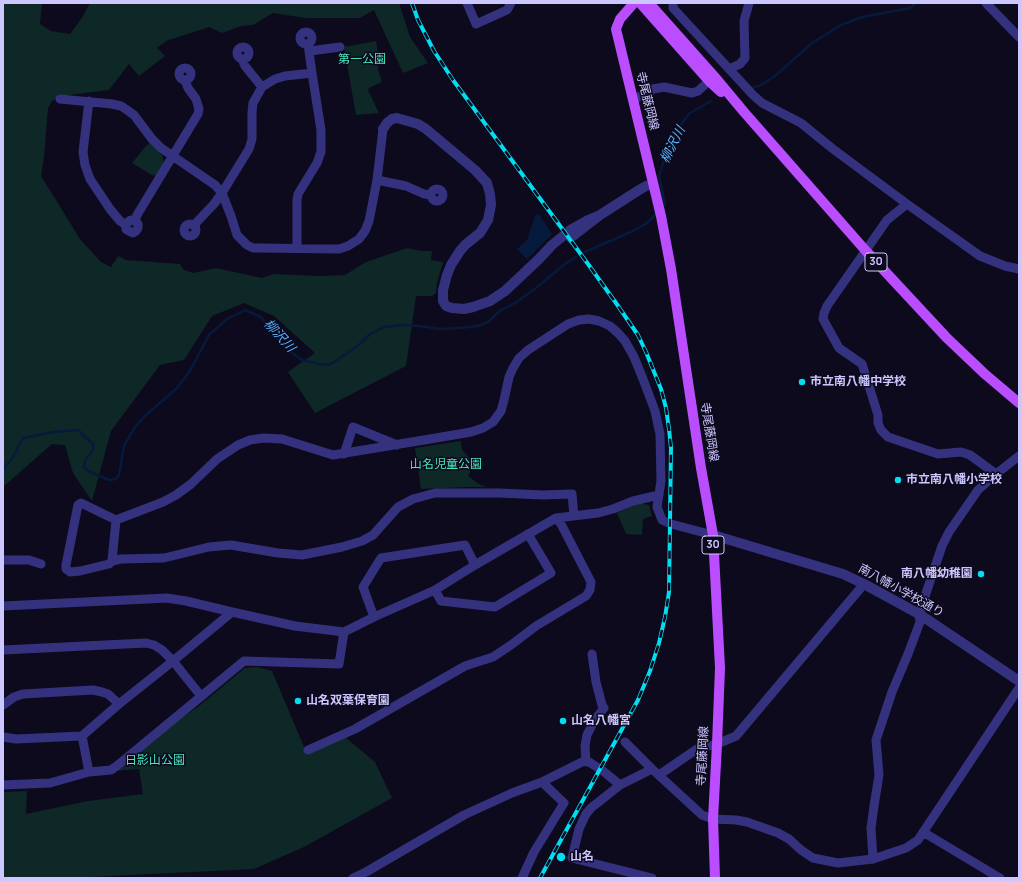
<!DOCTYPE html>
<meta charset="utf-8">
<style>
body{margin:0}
#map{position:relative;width:1022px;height:881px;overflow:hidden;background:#0d0a1d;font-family:Manrope,sans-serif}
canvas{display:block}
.frame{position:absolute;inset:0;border:4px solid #ccc7ff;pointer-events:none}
</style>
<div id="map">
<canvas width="1022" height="881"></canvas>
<div class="frame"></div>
</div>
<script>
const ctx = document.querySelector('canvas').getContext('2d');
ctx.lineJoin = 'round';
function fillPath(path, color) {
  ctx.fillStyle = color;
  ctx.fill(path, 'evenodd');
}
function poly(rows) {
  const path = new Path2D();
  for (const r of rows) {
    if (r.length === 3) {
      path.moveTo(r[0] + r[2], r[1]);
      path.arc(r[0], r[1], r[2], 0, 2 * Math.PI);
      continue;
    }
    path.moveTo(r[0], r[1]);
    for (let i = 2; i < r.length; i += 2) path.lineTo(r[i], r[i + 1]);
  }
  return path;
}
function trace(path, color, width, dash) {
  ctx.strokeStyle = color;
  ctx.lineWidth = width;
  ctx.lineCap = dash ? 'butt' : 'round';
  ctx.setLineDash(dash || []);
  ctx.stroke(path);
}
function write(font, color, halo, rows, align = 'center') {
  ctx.font = font + ' Manrope,"Noto Sans JP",sans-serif';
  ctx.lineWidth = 3;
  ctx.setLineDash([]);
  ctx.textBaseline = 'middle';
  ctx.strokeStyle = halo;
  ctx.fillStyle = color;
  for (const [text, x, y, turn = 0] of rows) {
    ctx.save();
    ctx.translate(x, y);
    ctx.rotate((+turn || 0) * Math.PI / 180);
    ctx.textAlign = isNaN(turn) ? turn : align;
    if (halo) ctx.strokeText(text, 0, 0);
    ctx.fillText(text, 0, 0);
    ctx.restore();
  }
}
fillPath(poly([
 [3,3,42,3,40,24,51,31,70,34,82,18,90,3,399,3,410,37,428,63,403,73,374,10,360,18,305,18,273,13,253,25,241,26,222,33,209,27,166,41,157,48,165,56,139,76,129,64,109,90,62,96,52,101,48,108,44,156,41,176,51,192,80,239,101,262,111,267,118,256,126,260,180,264,184,270,193,273,216,268,262,278,273,274,320,276,345,275,366,262,407,248,421,251,432,251,431,260,443,262,437,283,436,293,432,296,416,296,406,366,315,413,288,372,315,353,274,316,244,303,212,316,184,360,160,365,111,431,92,501,73,473,65,445,52,444,3,487],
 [376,41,379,59,378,69,382,82,369,88,368,90,379,113,356,115,344,47],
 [150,143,162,155,164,163,156,176,152,175,132,163,146,146],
 [461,441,462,450,474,463,468,476,479,484,486,487,468,487,421,489,415,448],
 [639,503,649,505,652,516,643,519,642,535,626,534,617,513],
 [258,667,272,671,307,754,345,737,375,762,392,798,304,847,254,869,69,878,3,877,3,792,27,791,26,814,88,801,143,794,139,769,114,771,123,767,130,761,129,760,176,722,199,706,245,668]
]), '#0d2826');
fillPath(poly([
 [539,214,552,234,527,259,517,249,527,240,535,216]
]), '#061a3b');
trace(poly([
 [752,88,761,85,775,76,812,43,841,25,862,17,910,8,916,3],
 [662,207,665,204,659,176,664,160,675,135,682,123,690,113,711,101],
 [585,252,633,231,647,223,657,213],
 [3,469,12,459,19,445,23,438,54,432,78,430,93,444,93,450,85,460,84,467,88,471,109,480,116,479,119,475,124,446,135,427,146,415,176,389,190,371,209,335,227,319,245,310,261,317,274,335,286,348,302,360,319,364,328,365,336,361,343,356,360,344,370,334,384,327,403,325,419,326,441,329,460,328,478,326,488,322,501,310,515,303,536,288,565,264,576,257]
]), '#061a3b', 2.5);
trace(poly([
 [567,241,574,235]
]), '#33304a', 10, [10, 5]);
trace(poly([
 [467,3,476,24,507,10,511,3],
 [673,3,673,8,753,95,762,103,801,123,833,149,907,204,980,256,1005,266,1019,269],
 [986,3,1019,37],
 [306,38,6],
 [243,53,6],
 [310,51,340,47],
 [242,59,245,66,262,87],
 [185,74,6],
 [729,69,740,64,745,58,744,21,749,3],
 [60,99,112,104,121,106,127,110,134,115,152,139,161,148,215,185,222,193,231,216,237,235,247,245,253,248,259,248,339,249,348,246,359,239,365,231,369,221,377,180,383,129],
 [633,100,653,89,664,87,692,93,698,91,709,81],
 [89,101,83,152,85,165,90,179,110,209,120,221,126,225,126,229,127,230,133,233,136,231,138,228,138,224,135,221,131,220,129,221,126,225],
 [377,180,406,186,424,194,431,195],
 [437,195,6],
 [907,204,887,220,827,306,824,313,823,319,839,348,862,364,878,415,878,423,881,430,888,437,938,454,961,452,970,455,996,474],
 [135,221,137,215,198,114,199,109,196,99,188,88,185,80],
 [190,230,6],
 [194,225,214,204,222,193,249,149,252,139,252,112,253,103,262,87,275,79,285,76,312,73],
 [297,248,297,200,298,194,317,163,321,152,321,130,312,73,308,44],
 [344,454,353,427,397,445],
 [574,516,572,494,543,495,499,493,435,493,413,499,398,507,373,535,362,541,342,547,302,555,278,553,231,545,209,547,164,558,121,559,112,561,116,520,163,502,176,495,191,484,217,459,238,445,250,440,264,438,282,439,333,455,430,439,471,432,483,428,493,422,501,411,504,400,509,377,513,368,519,358,528,350,568,324,579,320,589,319,599,321,610,326,618,333,625,341,634,357,643,379,655,411,660,434,661,481,657,507,659,512,662,520,671,524,713,535],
 [3,560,29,560,41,564],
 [112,561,109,564,80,571,70,572,66,569,66,565,78,505,81,503,116,520],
 [435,590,441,601,495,607,551,573,528,534],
 [3,606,167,598,186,601,232,612,295,626,344,632,374,617,435,590,475,565,556,518,598,513,613,509,633,501,659,495],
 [374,617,363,587,381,558,465,545,475,565],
 [3,650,146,643,154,645,162,650,173,661,201,696],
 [3,705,14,697,23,694,93,690,102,692,108,694,119,704],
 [82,736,89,772],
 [3,737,16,739,82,736,119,704,173,661,232,612],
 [625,742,652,769,702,815,713,819,736,820,747,822,778,833,789,839,801,850,813,858,838,863,847,862,873,859,906,848,918,840,1019,688],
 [308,750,355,729,465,666,493,657,511,645,536,626,586,596,590,590,591,582,561,524,556,518],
 [586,762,585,746,587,735,594,721,604,708,602,705,596,682,592,654],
 [659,775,697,749,717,744,736,736,864,584],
 [3,785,50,783,89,772,111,770,118,765,244,661,339,664,344,632],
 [923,832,1000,878],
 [873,859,871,828,874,806,879,775,876,740,892,692,908,654,920,622,919,614,942,546,949,532,978,490,996,474,1019,456],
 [353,878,366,872,464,815,512,793,542,782,584,761,589,762,603,771,620,785],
 [522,878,534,852,564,803,542,782],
 [652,878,572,858,579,829,586,814,591,808,620,785,652,769]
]), '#34327f', 9);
trace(poly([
 [383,129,387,123,392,119,397,118,418,124,426,129,475,170,487,183,490,194,491,205,488,220,480,233,465,245,460,251,451,265,447,275,443,290,443,301,446,306,452,308,464,309,473,307,490,301,505,291,539,259,552,245,563,236],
 [600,215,639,190,646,186,653,184],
 [570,230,588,220,600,215,574,235],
 [713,535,843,574,864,584,919,614,1019,681]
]), '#34327f', 10);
trace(poly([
 [634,3,620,19,616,29,661,216,671,269,701,468,713,535,720,668,717,744,713,819,715,878],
 [640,3,709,81,721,92],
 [649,3,714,76,744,112,866,251,946,337,986,375,1019,403]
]), '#ba4eff', 10);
const rail = poly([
 [412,3,418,20,434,51,453,80,588,264,616,303,638,335,646,352,661,389,666,408,669,429,671,448,669,592,665,617,659,643,650,671,638,700,540,878]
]);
trace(rail, '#00def2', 4);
trace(rail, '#0d0a1d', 2.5, [8]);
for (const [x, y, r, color] of [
 [802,382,4,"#00def2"],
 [898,480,4,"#00def2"],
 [981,574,4,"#00def2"],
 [298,701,4,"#00def2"],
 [563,721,4,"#00def2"],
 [561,857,5,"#00def2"]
]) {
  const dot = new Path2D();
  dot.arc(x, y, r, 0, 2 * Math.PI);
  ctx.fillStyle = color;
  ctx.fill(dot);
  trace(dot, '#0d0a1d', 1.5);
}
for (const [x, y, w] of [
 [876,262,22],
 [713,545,22]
]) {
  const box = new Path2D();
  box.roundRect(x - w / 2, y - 9, w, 18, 3);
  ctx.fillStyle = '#0d0a1d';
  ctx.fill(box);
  trace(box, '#ccc7ff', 1);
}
write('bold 11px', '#ccc7ff', null, [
 ["30",876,262],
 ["30",713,545]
]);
write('12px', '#4de5bc', '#0d0a1d', [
 ["第一公園",362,60],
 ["山名児童公園",446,465],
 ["日影山公園",155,761]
]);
write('12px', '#ccc7ff', '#0d0a1d', [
 ["寺尾藤岡線",647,101,76],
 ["寺尾藤岡線",709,432,81],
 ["南八幡小学校通り",901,591,29],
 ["寺尾藤岡線",703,756,-87]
]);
write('bold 12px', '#ccc7ff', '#0d0a1d', [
 ["市立南八幡中学校",810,382],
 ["市立南八幡小学校",906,480],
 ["南八幡幼稚園",973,574,"right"],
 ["山名双葉保育園",306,701],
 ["山名八幡宮",571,721],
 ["山名",570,857]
], 'left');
write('italic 13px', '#55b3ff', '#0d0a1d', [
 ["柳沢川",673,145,-63],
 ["柳沢川",279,336,48]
]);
</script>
